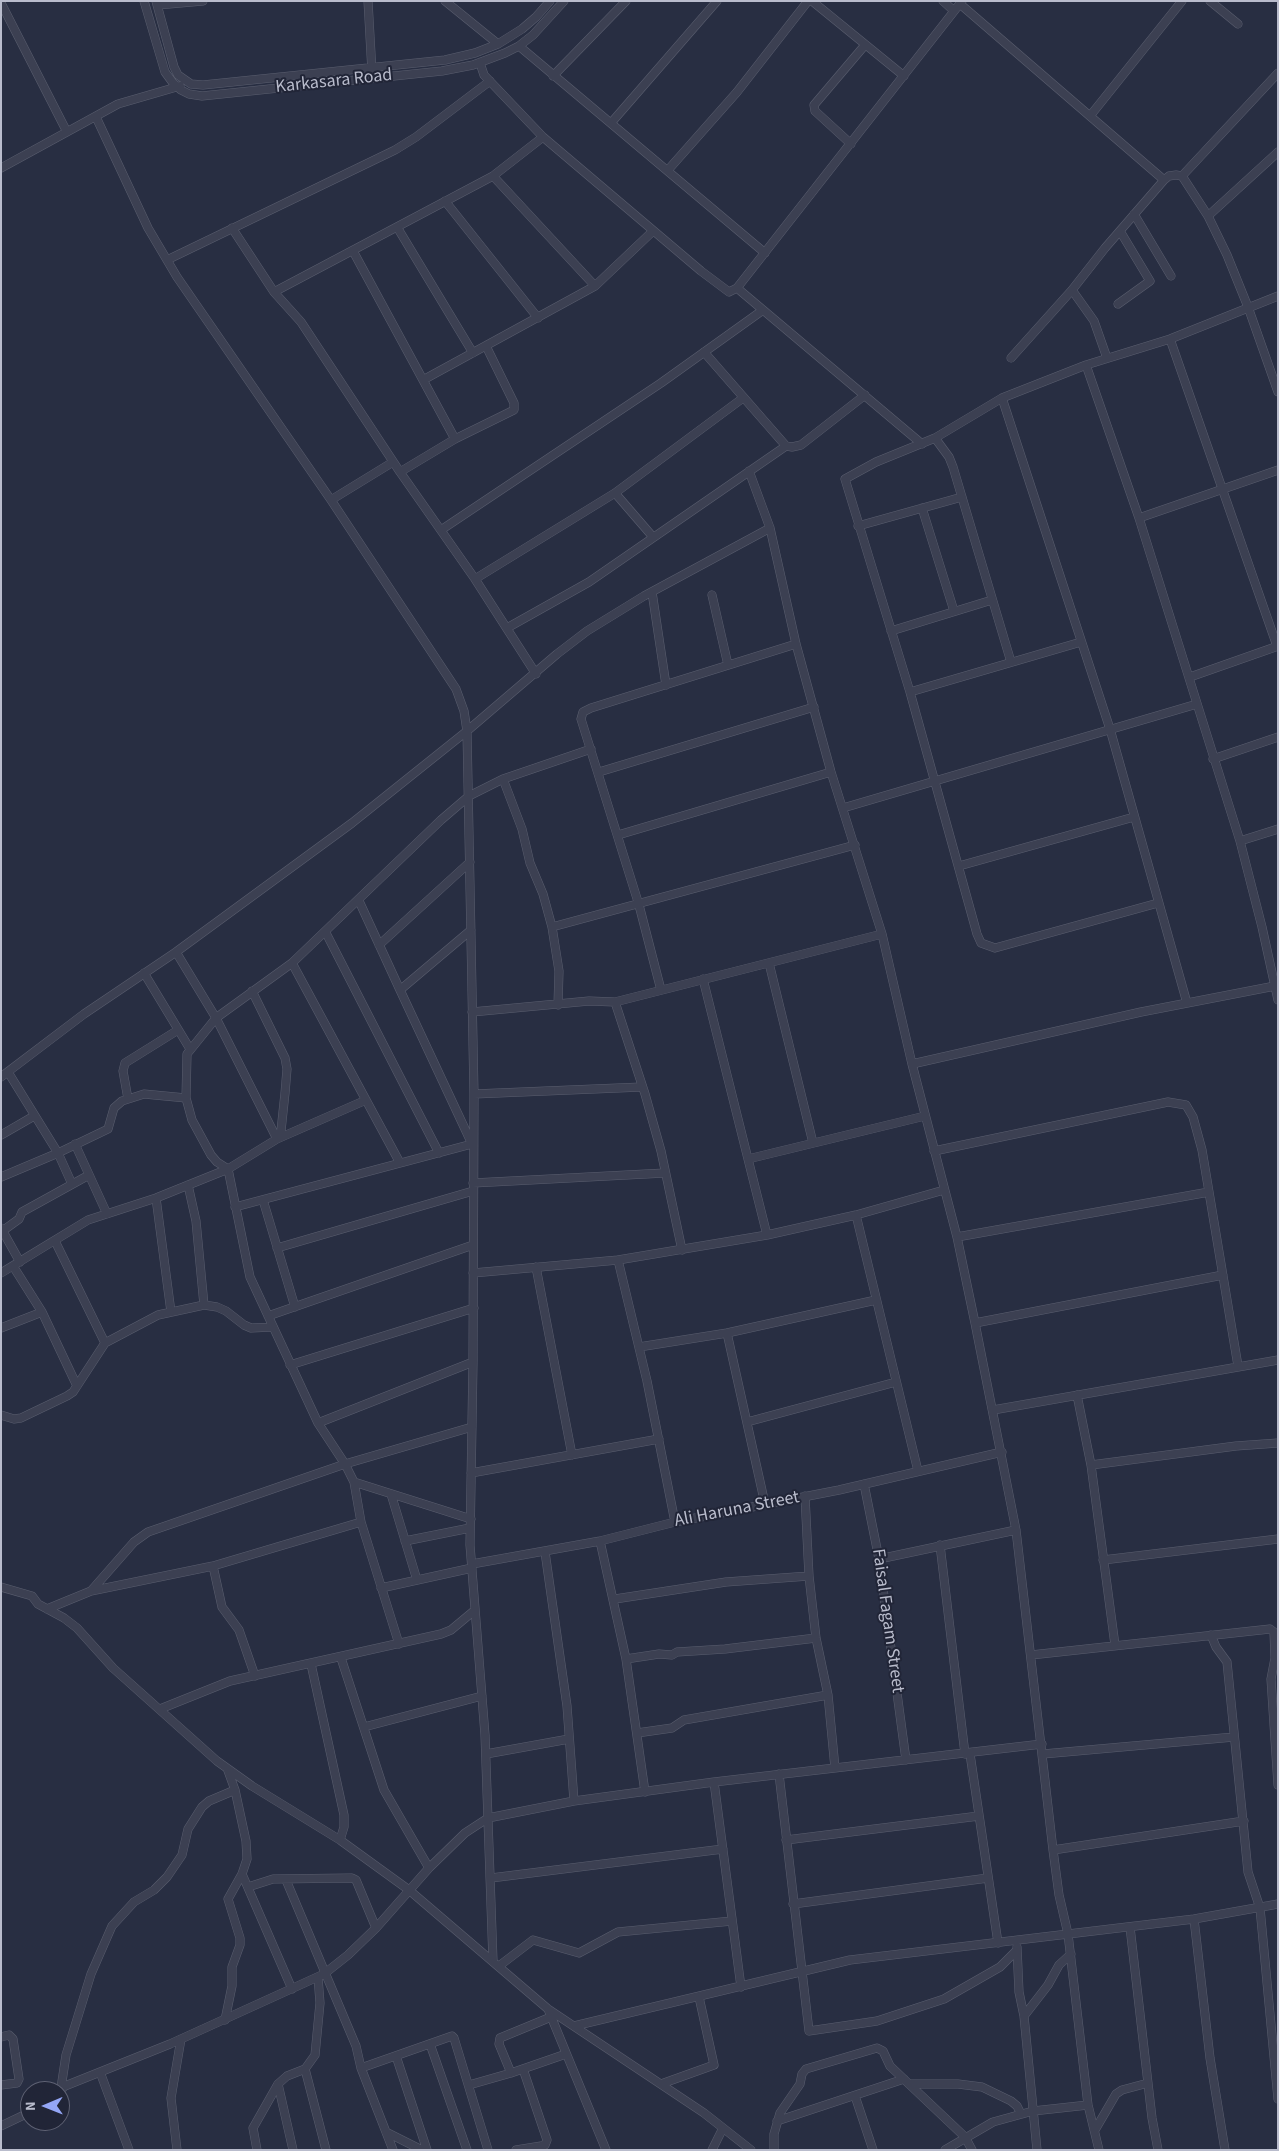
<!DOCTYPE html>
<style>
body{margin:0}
#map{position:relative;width:1279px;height:2151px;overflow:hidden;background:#282e42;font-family:"Source Sans 3",sans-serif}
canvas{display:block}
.frame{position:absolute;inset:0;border:2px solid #b9bccc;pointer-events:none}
.north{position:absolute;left:20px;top:2081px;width:50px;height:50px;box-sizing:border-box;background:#212537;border:1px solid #5e6173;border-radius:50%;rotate:269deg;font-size:14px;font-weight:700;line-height:20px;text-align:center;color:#b9bccc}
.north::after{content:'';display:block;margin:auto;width:18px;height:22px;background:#94a6f6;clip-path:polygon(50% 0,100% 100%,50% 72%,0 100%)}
</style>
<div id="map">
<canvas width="1279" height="2151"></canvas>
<div class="frame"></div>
<div class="north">N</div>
</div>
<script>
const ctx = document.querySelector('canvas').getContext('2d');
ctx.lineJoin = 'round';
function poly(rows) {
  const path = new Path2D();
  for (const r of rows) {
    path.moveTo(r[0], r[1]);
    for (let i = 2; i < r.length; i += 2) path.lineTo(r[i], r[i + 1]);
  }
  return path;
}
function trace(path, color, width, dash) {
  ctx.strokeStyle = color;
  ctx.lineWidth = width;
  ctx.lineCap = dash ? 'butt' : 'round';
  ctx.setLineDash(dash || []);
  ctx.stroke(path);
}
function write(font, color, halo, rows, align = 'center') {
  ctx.font = font + ' "Source Sans 3",sans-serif';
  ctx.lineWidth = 4;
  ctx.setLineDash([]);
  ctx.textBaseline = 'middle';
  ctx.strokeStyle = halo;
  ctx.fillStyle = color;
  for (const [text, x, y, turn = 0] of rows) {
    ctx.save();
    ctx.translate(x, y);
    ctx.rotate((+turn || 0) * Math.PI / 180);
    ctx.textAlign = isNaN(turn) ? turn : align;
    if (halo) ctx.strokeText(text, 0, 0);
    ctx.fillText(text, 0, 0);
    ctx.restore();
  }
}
const street = poly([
 [144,1,165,72,173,83,181,90,189,94,202,96,442,71,473,65,505,53,519,46,533,35,564,1],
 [156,1,174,67,178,75,191,84,203,85,445,60,475,53,498,44,522,29,536,17,550,1],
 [368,1,372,72],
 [445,1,498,44],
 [812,1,904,76],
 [943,1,954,11],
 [1210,1,1238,24],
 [1,3,67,132],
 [960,4,1164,180],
 [158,5,203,1],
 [519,46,765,253],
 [480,63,484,75,543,137,701,271,729,292,737,288,962,1],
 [553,76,626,1],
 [1090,116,1182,1],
 [96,117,148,228,177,277,331,500,456,689,464,711,467,731,474,1094,473,1362,470,1545,485,1735,493,1961],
 [611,123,717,1],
 [851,144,815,111,814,105,865,45],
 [1,168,118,104,180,86],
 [668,170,737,92,808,1],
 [493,176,595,286],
 [1182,176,1278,73],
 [445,201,538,318],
 [1134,214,1171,276],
 [1208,216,1278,152],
 [397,227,473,353],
 [232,228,274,292,301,322,400,472,475,579,536,674],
 [353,251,455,439],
 [167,260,395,150,416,137,490,81],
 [737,288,922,444],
 [1072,290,1094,321,1107,358],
 [274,292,493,176,543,137],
 [1118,304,1150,281,1120,231],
 [1170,339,1277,646],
 [704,352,786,446,792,447,801,445,865,395],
 [1011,358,1072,290,1105,248,1164,180,1169,176,1176,175,1182,176,1208,216,1227,255,1248,307,1278,392],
 [1086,365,1139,518,1240,841,1262,927,1278,1000],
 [423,380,595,286,653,231],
 [1002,398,1110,729,1187,1003],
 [935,438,949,457,953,467,1011,662],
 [749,471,770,528,796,644,831,772,882,934,912,1064,957,1237,975,1323,1016,1530,1053,1850,1059,1895,1068,1934,1088,2105,1099,2150],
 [400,472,455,439,514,410,514,403,486,346],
 [615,493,653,537],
 [331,500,393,462],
 [922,508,954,611],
 [1139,518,1278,470],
 [858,526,962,497],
 [441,530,661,383,763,310],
 [475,579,615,493,743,398],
 [652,592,666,685],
 [712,595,728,665],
 [507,628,589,582,786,446],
 [891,631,992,600],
 [1190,677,1278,646],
 [910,692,1081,642],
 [1213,759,1278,737],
 [599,772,814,707],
 [503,779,522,829,530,863,543,894,552,927,559,971,558,1005],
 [843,808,1197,704],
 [618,835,831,772],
 [1240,841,1278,829],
 [959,866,1134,817],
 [359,901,400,990],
 [1158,903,995,948,981,943,977,934,910,692,845,479,876,462,935,438,1002,398,1086,365,1170,339,1278,296],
 [552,927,855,845],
 [326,933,439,1153],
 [379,945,470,862],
 [176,952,216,1018,277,1139],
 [292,963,400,1163],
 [769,963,813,1143],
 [144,973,190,1049],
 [703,979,767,1235],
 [661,990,639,905,581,719,583,712,591,708,796,644],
 [252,991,285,1058,287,1069,285,1093,281,1131,277,1139],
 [615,1002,645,1094,661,1151,682,1250],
 [472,1012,589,1001,615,1002,882,934],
 [912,1064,1141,1012,1275,986],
 [8,1072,58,1153,72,1184],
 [1,1077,84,1014,176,952,352,823,467,731,557,654,587,631,644,596,770,528],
 [474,1094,642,1087],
 [128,1099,123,1071,125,1063,178,1030],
 [1,1135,34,1116],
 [75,1144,107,1214],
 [934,1151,1168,1102,1186,1105,1193,1117,1202,1150,1238,1366],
 [748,1159,925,1116],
 [1,1177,58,1153,108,1129,114,1108,122,1101,144,1094,186,1098],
 [473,1183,665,1173],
 [188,1185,196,1221,204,1305],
 [156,1198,171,1312],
 [263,1200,295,1307],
 [235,1207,472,1144,400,990,471,930],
 [856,1215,918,1471],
 [1,1228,20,1262],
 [1,1232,19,1219,22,1212,89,1175],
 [957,1237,1209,1192],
 [55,1241,105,1343],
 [277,1248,473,1191],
 [618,1260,647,1381,675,1522],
 [13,1266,42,1312,77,1386],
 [536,1267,572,1455],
 [1,1273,88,1220,156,1198,228,1169,277,1139,366,1100],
 [473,1273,618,1260,767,1235,856,1215,944,1190],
 [268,1316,473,1245],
 [975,1323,1223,1275],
 [1,1328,42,1312],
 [727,1333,765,1504],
 [639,1347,727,1333,876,1300],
 [290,1365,474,1308],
 [1077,1395,1091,1465],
 [993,1410,1278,1360],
 [1,1415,14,1419,21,1418,67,1396,73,1392,105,1343,158,1315,204,1305,217,1307,226,1311,244,1325,251,1328,273,1327],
 [747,1422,896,1382],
 [318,1423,473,1362],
 [471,1473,659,1439],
 [354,1482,471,1519],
 [864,1484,879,1559,906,1760],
 [391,1494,417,1580],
 [805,1496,809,1576,816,1638,828,1695,835,1768],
 [405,1541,470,1528],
 [600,1541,626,1659,645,1792],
 [940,1545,965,1754],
 [545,1552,567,1706,574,1801],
 [879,1559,1016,1530],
 [1103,1560,1278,1539],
 [472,1564,600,1541,675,1522,839,1490,1002,1452],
 [213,1566,222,1607,239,1630,255,1676],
 [1,1587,32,1596,38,1604,64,1618,77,1628,113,1668,217,1761,252,1786,340,1840,409,1890,548,2009,704,2113,751,2150],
 [381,1588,472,1568],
 [91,1591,134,1542,148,1532,345,1464,472,1427],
 [615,1599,726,1582,809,1576],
 [47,1609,91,1591,213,1566,361,1522],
 [1211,1635,1216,1647,1227,1662,1248,1872,1260,1908,1278,2099],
 [399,1644,361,1522,354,1482,345,1464,318,1423,250,1277,228,1169,217,1162,211,1155,192,1120,186,1098,187,1054,216,1018,292,963,441,820,469,796,503,779,591,749],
 [1115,1645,1091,1465,1236,1446,1278,1443],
 [1031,1655,1270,1629,1274,1632,1275,1658,1271,1679,1278,1785],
 [341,1658,384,1790,429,1868],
 [626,1659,659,1654,672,1655,677,1652,725,1649,816,1638],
 [311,1664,344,1815,344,1827,340,1840],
 [160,1709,230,1681,441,1634,451,1630,475,1610],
 [364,1727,482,1696],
 [637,1733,672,1728,684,1720,828,1695],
 [486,1754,569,1739],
 [970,1754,998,1943],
 [1043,1754,1234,1737],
 [779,1774,809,2031,877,2021,944,1999,1000,1967,1017,1950],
 [714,1782,741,1987],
 [786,1840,979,1816],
 [1053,1850,1244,1821],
 [242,1874,292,1989],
 [491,1878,723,1849],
 [286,1880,356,2046,361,2068,393,2150],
 [248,1887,273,1879,352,1878,356,1880,376,1928],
 [793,1904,988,1878],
 [1194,1919,1210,2058,1225,2150],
 [1130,1927,1152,2118,1158,2150],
 [1017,1947,1019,1992,1024,2016,1037,2150],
 [499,1966,533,1940,579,1953,618,1932,732,1921],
 [548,2009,606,2150],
 [1024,2016,1048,1985,1059,1965,1071,1954],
 [225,2020,232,1986,232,1967,240,1945,240,1938,228,1899,242,1874,247,1859,246,1841,235,1790,227,1768],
 [574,2026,850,1960,1194,1919,1278,1904],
 [1,2037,9,2035,13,2039,19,2079,17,2083,1,2085],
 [430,2044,467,2150],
 [396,2056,427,2150],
 [361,2068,452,2036,454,2038,488,2150],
 [305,2069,315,2055,320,2003,318,1977],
 [100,2072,129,2150],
 [511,2073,499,2044,500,2038,551,2017],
 [278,2084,293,2150],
 [661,2084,714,2065,699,1997],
 [909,2084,958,2084,982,2087,1011,2101,1017,2106,1021,2114],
 [469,2085,511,2073,566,2054],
 [61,2088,66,2055,91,1974,112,1926,134,1902,154,1890,167,1877,182,1855,188,1829,202,1807,209,1801,235,1790],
 [59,2091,65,2086,170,2044,324,1974,348,1955,376,1928,429,1868,465,1833,488,1818,574,1801,714,1782,1042,1744],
 [855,2096,873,2150],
 [777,2121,904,2079],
 [1,2126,24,2115,30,2109],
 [1095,2130,1116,2094,1122,2090,1148,2083],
 [386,2132,422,2150],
 [177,2150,171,2098,181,2039],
 [257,2150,253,2128,278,2084,287,2076,305,2069,326,2150],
 [516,2150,541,2146,545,2145,547,2140,523,2069],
 [712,2150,723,2128],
 [774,2150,774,2134,780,2113,800,2084,802,2074,806,2069,877,2048,883,2051,890,2066,965,2137,972,2150],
 [945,2150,993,2122,1033,2111,1088,2105]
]);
trace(street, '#5a5e6f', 9);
trace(street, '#3c4052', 8);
write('18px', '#b9bccc', '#212537', [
 ["Karkasara Road",334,82,-6],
 ["Ali Haruna Street",737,1510,-11],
 ["Faisal Fagam Street",887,1621,82]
]);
</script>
